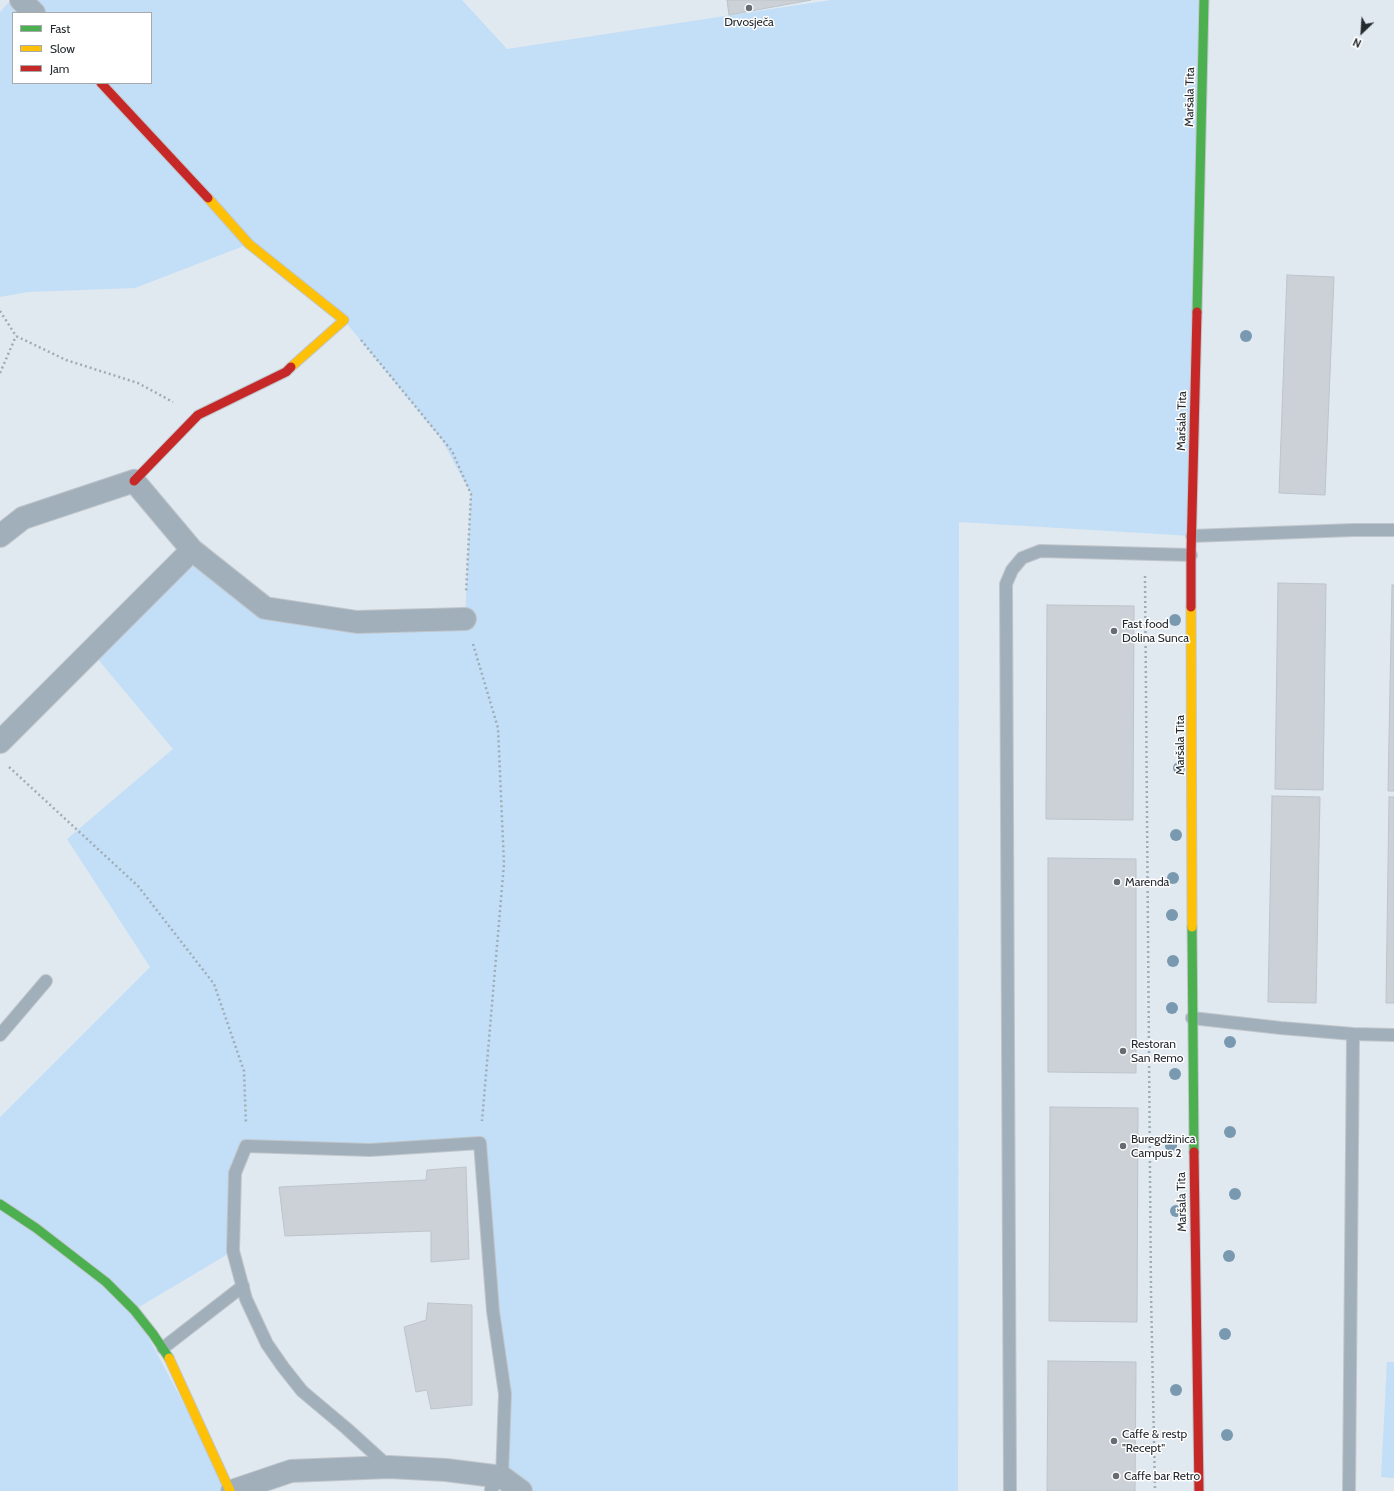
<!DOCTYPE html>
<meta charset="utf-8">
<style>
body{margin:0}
#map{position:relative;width:1394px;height:1491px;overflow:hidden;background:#e0e8f0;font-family:Cabin,sans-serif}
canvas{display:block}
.legend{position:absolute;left:12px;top:12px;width:140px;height:72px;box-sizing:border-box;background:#fff;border:1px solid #a7aaab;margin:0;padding:5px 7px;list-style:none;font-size:12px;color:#242a2e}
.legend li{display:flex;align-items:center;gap:8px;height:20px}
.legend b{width:20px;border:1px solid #a7aaab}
.north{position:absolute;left:1342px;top:12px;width:40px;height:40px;-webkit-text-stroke:3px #fff;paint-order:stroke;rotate:205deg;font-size:11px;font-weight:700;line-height:16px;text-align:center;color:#242a2e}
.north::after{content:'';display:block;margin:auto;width:14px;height:18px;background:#242a2e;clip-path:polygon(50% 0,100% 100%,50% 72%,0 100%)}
</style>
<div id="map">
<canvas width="1394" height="1491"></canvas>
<ul class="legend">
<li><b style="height:5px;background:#4caf50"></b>Fast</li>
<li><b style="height:5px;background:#ffc107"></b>Slow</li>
<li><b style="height:5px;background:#c62828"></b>Jam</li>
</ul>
<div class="north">N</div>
</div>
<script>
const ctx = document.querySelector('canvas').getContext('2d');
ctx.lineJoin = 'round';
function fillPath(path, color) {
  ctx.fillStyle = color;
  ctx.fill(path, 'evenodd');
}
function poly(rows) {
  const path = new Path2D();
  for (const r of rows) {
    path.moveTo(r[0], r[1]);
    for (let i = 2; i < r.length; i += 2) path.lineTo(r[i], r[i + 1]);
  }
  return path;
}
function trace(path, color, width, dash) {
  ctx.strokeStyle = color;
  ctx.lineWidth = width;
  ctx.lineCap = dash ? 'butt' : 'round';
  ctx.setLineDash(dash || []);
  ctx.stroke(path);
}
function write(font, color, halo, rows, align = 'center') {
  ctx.font = font + ' Cabin,sans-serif';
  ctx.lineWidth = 3;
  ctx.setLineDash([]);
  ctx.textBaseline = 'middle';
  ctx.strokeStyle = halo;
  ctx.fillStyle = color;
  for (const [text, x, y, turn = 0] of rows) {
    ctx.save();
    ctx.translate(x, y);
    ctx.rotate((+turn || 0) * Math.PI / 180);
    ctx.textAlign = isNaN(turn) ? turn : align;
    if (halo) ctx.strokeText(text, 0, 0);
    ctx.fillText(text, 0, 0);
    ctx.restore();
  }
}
fillPath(poly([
 [11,0,462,0,507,49,831,0,1204,0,1192,536,959,522,958,1491,521,1491,502,1477,505,1394,480,1143,246,1146,235,1173,233,1251,134,1310,230,1491,0,1491,0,1117,150,967,67,839,173,749,91,651,192,550,265,608,465,619,471,494,442,440,344,320,249,244,135,288,28,292,0,297,0,12],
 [13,13,151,13,151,83,13,83],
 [1387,1362,1394,1362,1394,1478,1381,1477]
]), '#c2dff7');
const building = poly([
 [727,0,811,0,729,15,727,0],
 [1287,275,1334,277,1325,495,1279,493,1287,275],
 [1278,583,1326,584,1323,790,1275,789,1278,583],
 [1392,585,1394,585,1394,791,1388,791,1392,585],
 [1047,605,1134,606,1133,820,1046,819,1047,605],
 [1272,796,1320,797,1316,1003,1268,1002,1272,796],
 [1389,797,1394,797,1394,1003,1386,1003,1389,797],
 [1048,858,1136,859,1136,1073,1048,1072,1048,858],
 [1050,1107,1138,1108,1137,1322,1049,1321,1050,1107],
 [466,1167,469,1259,431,1262,431,1231,285,1236,279,1187,426,1180,427,1170,466,1167],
 [428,1303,472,1305,472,1405,431,1409,427,1390,416,1392,404,1327,426,1320,428,1303],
 [1048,1361,1136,1362,1135,1491,1047,1491,1048,1361]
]);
fillPath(building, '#cbd1d7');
trace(building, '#bdc4ca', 1);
const lane = poly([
 [1192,536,1353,530,1394,530],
 [1192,1018,1281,1028,1353,1034,1394,1035],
 [0,1035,46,981],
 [163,1348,243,1286],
 [389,1467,346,1428,302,1391,283,1367,267,1344,246,1299,233,1251,235,1173,246,1146,370,1150,480,1143,493,1311,505,1394,502,1477,491,1489,491,1491],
 [1010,1491,1006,584,1012,570,1022,558,1040,551,1191,555],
 [1349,1491,1353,1034]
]);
const street = poly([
 [21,0,34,13],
 [0,536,23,518,134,481,192,550,265,608,357,622,465,619],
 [0,742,192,550],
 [232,1491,291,1471,389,1467,446,1470,502,1477,521,1491]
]);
const fast = poly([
 [1197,312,1204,0],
 [1192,927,1194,1152],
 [0,1204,36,1228,106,1282,134,1310,153,1334,169,1358]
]);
const slow = poly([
 [208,198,249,244,344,320,291,367],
 [1191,607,1192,927],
 [169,1358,230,1491]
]);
const jam = poly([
 [101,83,208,198],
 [134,481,198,415,286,372,291,367],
 [1191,607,1191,555,1197,312],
 [1194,1152,1199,1491]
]);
trace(lane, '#c0c6cb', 14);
trace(street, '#c0c6cb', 24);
trace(fast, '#c0c6cb', 11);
trace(slow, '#c0c6cb', 11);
trace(jam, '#c0c6cb', 11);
trace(poly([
 [0,311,16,336,66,360,138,383,173,402],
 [361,340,452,451,471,494,466,593],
 [0,373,16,336],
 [1145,576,1151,1293,1155,1491],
 [473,644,498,728,504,864,482,1121],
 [9,767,138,886,214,984,244,1071,246,1124]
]), '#a0acb4', 2.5, [2, 3]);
trace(lane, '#a1afba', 12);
trace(street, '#a1afba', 22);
trace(fast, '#4caf50', 9);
trace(slow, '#ffc107', 9);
trace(jam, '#c62828', 9);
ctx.fillStyle = '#7999b0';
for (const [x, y] of [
 [1246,336],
 [1175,620],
 [1179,768],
 [1176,835],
 [1173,878],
 [1172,915],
 [1173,961],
 [1172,1008],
 [1230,1042],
 [1175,1074],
 [1230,1132],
 [1171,1146],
 [1235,1194],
 [1176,1211],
 [1229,1256],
 [1225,1334],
 [1176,1390],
 [1227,1435]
]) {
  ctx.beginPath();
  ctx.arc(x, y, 6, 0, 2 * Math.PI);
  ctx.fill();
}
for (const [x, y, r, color] of [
 [749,8,4,"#666c72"],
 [1114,631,4,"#666c72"],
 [1117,882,4,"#666c72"],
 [1123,1051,4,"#666c72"],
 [1123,1146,4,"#666c72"],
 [1114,1441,4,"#666c72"],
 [1116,1476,4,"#666c72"]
]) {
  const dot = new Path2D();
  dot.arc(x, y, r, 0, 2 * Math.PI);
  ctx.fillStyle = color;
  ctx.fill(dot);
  trace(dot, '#fff', 1.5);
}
write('12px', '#242a2e', '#fff', [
 ["Drvosječa",749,22,"center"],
 ["Fast food",1122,624],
 ["Dolina Sunca",1122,638],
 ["Marenda",1125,882],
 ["Restoran",1131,1044],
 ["San Remo",1131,1058],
 ["Buregdžinica",1131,1139],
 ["Campus 2",1131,1153],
 ["Caffe & restp",1122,1434],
 ["\"Recept\"",1122,1448],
 ["Caffe bar Retro",1124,1476]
], 'left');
write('12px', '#242a2e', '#fff', [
 ["Maršala Tita",1190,97,-89],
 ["Maršala Tita",1182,421,-89],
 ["Maršala Tita",1180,745,-90],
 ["Maršala Tita",1182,1202,-91]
]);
</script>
